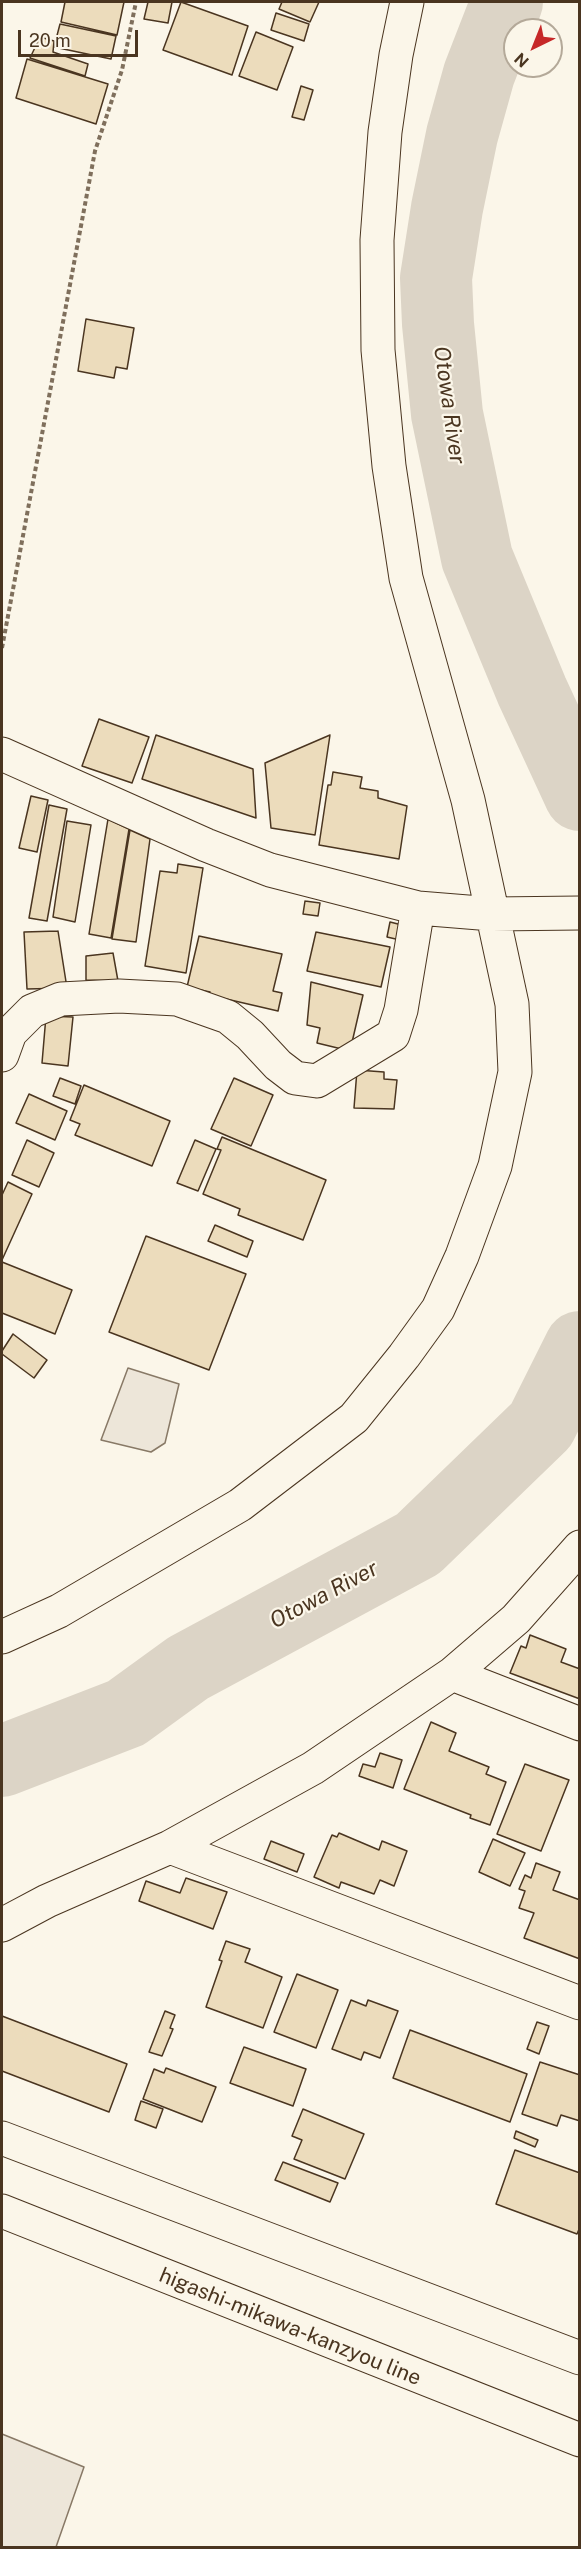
<!DOCTYPE html>
<style>
body{margin:0}
#map{position:relative;width:581px;height:2549px;overflow:hidden;background:#fbf6e9;font-family:"Public Sans",sans-serif}
canvas{display:block}
.frame{position:absolute;inset:0;border:3px solid #4a3520;pointer-events:none}
.north{position:absolute;left:503px;top:18px;width:60px;height:60px;box-sizing:border-box;background:#fbf6e9;border:2px solid #b4a999;border-radius:50%;rotate:223deg;font-size:16px;font-weight:700;line-height:24px;text-align:center;color:#4a3520}
.north::after{content:'';display:block;margin:auto;width:21px;height:27px;background:#c62828;clip-path:polygon(50% 0,100% 100%,50% 72%,0 100%)}
.scale{position:absolute;left:18px;top:30px;width:120px;height:27px;box-sizing:border-box;border:3px solid #4a3520;border-top:0;padding-left:8px;font-size:18px;line-height:21px;white-space:nowrap;color:#4a3520;-webkit-text-stroke:4px #fbf6e9;paint-order:stroke}
</style>
<div id="map">
<canvas width="581" height="2549"></canvas>
<div class="frame"></div>
<div class="north">N</div>
<div class="scale">20 m</div>
</div>
<script>
const ctx = document.querySelector('canvas').getContext('2d');
ctx.lineJoin = 'round';
function fillPath(path, color) {
  ctx.fillStyle = color;
  ctx.fill(path, 'evenodd');
}
function poly(rows) {
  const path = new Path2D();
  for (const r of rows) {
    path.moveTo(r[0], r[1]);
    for (let i = 2; i < r.length; i += 2) path.lineTo(r[i], r[i + 1]);
  }
  return path;
}
function trace(path, color, width, dash) {
  ctx.strokeStyle = color;
  ctx.lineWidth = width;
  ctx.lineCap = dash ? 'butt' : 'round';
  ctx.setLineDash(dash || []);
  ctx.stroke(path);
}
function write(font, color, halo, rows, align = 'center') {
  ctx.font = font + ' "Public Sans",sans-serif';
  ctx.lineWidth = 4.5;
  ctx.setLineDash([]);
  ctx.textBaseline = 'middle';
  ctx.strokeStyle = halo;
  ctx.fillStyle = color;
  for (const [text, x, y, turn = 0] of rows) {
    ctx.save();
    ctx.translate(x, y);
    ctx.rotate((+turn || 0) * Math.PI / 180);
    ctx.textAlign = isNaN(turn) ? turn : align;
    if (halo) ctx.strokeText(text, 0, 0);
    ctx.fillText(text, 0, 0);
    ctx.restore();
  }
}
const green = poly([
 [128,1368,179,1384,165,1443,151,1452,101,1440,128,1368],
 [2,2434,84,2467,56,2547,2,2547,2,2434]
]);
fillPath(green, '#ede6d9');
trace(green, '#887966', 1.5);
trace(poly([
 [507,2,479,74,462,135,447,208,436,278,438,324,447,414,477,558,532,691,580,795],
 [2,1761,126,1713,188,1668,418,1544,541,1425,580,1347]
]), '#dcd4c6', 72);
const building = poly([
 [65,2,124,2,117,35,61,22,65,2],
 [148,2,172,2,168,23,144,19,148,2],
 [181,2,248,26,232,75,163,50,181,2],
 [282,2,319,2,310,22,279,9,282,2],
 [276,13,309,24,304,41,271,30,276,13],
 [60,24,116,36,111,59,54,47,60,24],
 [256,32,293,47,277,90,239,76,256,32],
 [40,37,54,41,53,52,88,64,85,76,30,58,40,37],
 [27,59,108,84,96,124,16,98,27,59],
 [301,86,313,90,304,120,292,117,301,86],
 [86,319,134,328,127,369,116,367,114,378,78,371,86,319],
 [99,719,149,737,132,783,82,766,99,719],
 [156,735,253,769,256,818,142,779,156,735],
 [330,735,315,835,271,828,265,763,330,735],
 [333,772,362,777,360,788,378,791,378,798,407,806,399,859,319,845,328,785,331,785,333,772],
 [31,796,48,800,37,852,19,848,31,796],
 [49,805,67,809,47,921,29,918,49,805],
 [108,819,129,829,111,938,89,934,108,819],
 [67,821,91,825,75,922,53,917,67,821],
 [130,830,150,839,136,942,112,939,130,830],
 [178,864,203,868,186,973,145,966,160,871,177,873,178,864],
 [305,901,320,903,318,916,303,914,305,901],
 [390,922,402,925,400,940,387,937,390,922],
 [58,931,67,988,27,989,24,932,58,931],
 [316,932,390,947,381,987,307,971,316,932],
 [199,936,282,954,273,991,282,993,278,1011,209,995,210,992,187,987,199,936],
 [113,953,118,981,86,980,86,956,113,953],
 [311,982,363,995,350,1051,317,1043,320,1028,307,1025,311,982],
 [46,1016,73,1017,68,1066,42,1063,46,1016],
 [357,1070,384,1072,384,1079,397,1080,394,1109,354,1108,357,1070],
 [60,1078,81,1086,75,1104,53,1096,60,1078],
 [234,1078,273,1095,251,1146,211,1129,234,1078],
 [84,1085,170,1121,152,1166,75,1135,80,1124,70,1120,84,1085],
 [29,1094,67,1111,55,1140,16,1123,29,1094],
 [222,1137,326,1180,303,1240,238,1215,240,1209,203,1194,221,1150,217,1149,222,1137],
 [27,1140,54,1153,39,1187,12,1175,27,1140],
 [195,1140,216,1149,198,1191,177,1183,195,1140],
 [8,1182,32,1194,2,1260,2,1195,8,1182],
 [215,1225,253,1241,247,1257,208,1241,215,1225],
 [146,1236,246,1274,209,1370,109,1332,146,1236],
 [2,1262,72,1290,55,1334,2,1313,2,1262],
 [13,1334,47,1360,34,1378,2,1354,2,1351,13,1334],
 [530,1635,566,1649,561,1662,580,1669,580,1699,510,1673,521,1646,526,1648,530,1635],
 [431,1722,456,1733,449,1751,489,1767,486,1774,506,1782,490,1825,470,1818,471,1815,404,1789,431,1722],
 [380,1753,402,1760,393,1788,359,1776,363,1764,375,1767,380,1753],
 [525,1764,569,1780,541,1851,497,1834,525,1764],
 [339,1833,379,1850,382,1841,407,1851,394,1886,380,1880,374,1894,341,1882,339,1888,314,1877,332,1835,337,1837,339,1833],
 [493,1839,525,1853,510,1886,479,1872,493,1839],
 [271,1841,304,1854,297,1872,264,1859,271,1841],
 [536,1863,560,1872,553,1890,580,1900,580,1959,524,1938,534,1913,519,1908,525,1891,519,1889,525,1875,531,1878,536,1863],
 [186,1878,227,1892,213,1929,139,1901,146,1881,180,1893,186,1878],
 [226,1941,250,1949,245,1962,282,1977,263,2028,206,2007,222,1961,219,1960,226,1941],
 [297,1974,338,1990,316,2048,274,2032,297,1974],
 [351,2000,366,2006,368,2000,398,2011,380,2058,364,2052,361,2060,332,2049,351,2000],
 [165,2011,175,2015,170,2028,173,2029,162,2056,149,2052,165,2011],
 [2,2016,127,2064,109,2112,2,2071,2,2016],
 [537,2022,549,2026,539,2054,527,2049,537,2022],
 [410,2030,527,2074,510,2122,393,2078,410,2030],
 [244,2047,306,2069,293,2106,230,2083,244,2047],
 [540,2062,580,2075,580,2121,561,2115,557,2126,522,2114,540,2062],
 [166,2068,216,2087,202,2122,143,2099,154,2069,164,2073,166,2068],
 [141,2101,163,2109,156,2128,135,2120,141,2101],
 [303,2109,364,2134,345,2179,294,2159,302,2140,292,2136,303,2109],
 [516,2131,538,2140,535,2147,514,2138,516,2131],
 [515,2150,580,2173,580,2227,577,2234,496,2204,515,2150],
 [283,2162,338,2183,330,2202,275,2180,283,2162]
]);
fillPath(building, '#ecdcbc');
trace(building, '#4a3520', 1.5);
const minor = poly([
 [2,754,206,845,270,870,418,908,492,914,580,913],
 [2,1055,10,1033,32,1011,61,999,119,996,177,999,228,1017,250,1035,278,1065,295,1078,317,1081,393,1035,401,1010,418,908],
 [2,1637,59,1611,240,1505,354,1418,404,1356,438,1309,462,1256,495,1166,515,1072,512,1004,468,800,406,578,389,466,378,350,377,240,385,132,396,55,407,2],
 [452,1674,580,1724],
 [170,1847,580,2003],
 [2,1925,47,1901,170,1847,313,1768,452,1674,516,1619,580,1547]
]);
const major = poly([
 [2,2138,580,2358],
 [2,2211,580,2440]
]);
trace(minor, '#4a3520', 35);
trace(major, '#4a3520', 35);
trace(poly([
 [2,648,95,151,122,70,136,2]
]), '#7f6f5c', 4, [4.5, 3]);
trace(minor, '#fbf6e9', 33);
trace(major, '#fbf6e9', 33);
write('21px', '#4a3520', '#fbf6e9', [
 ["higashi-mikawa-kanzyou line",290,2327,22]
]);
write('italic 22px', '#4a3520', '#fbf6e9', [
 ["Otowa River",449,405,82],
 ["Otowa River",324,1595,-28]
]);
</script>
